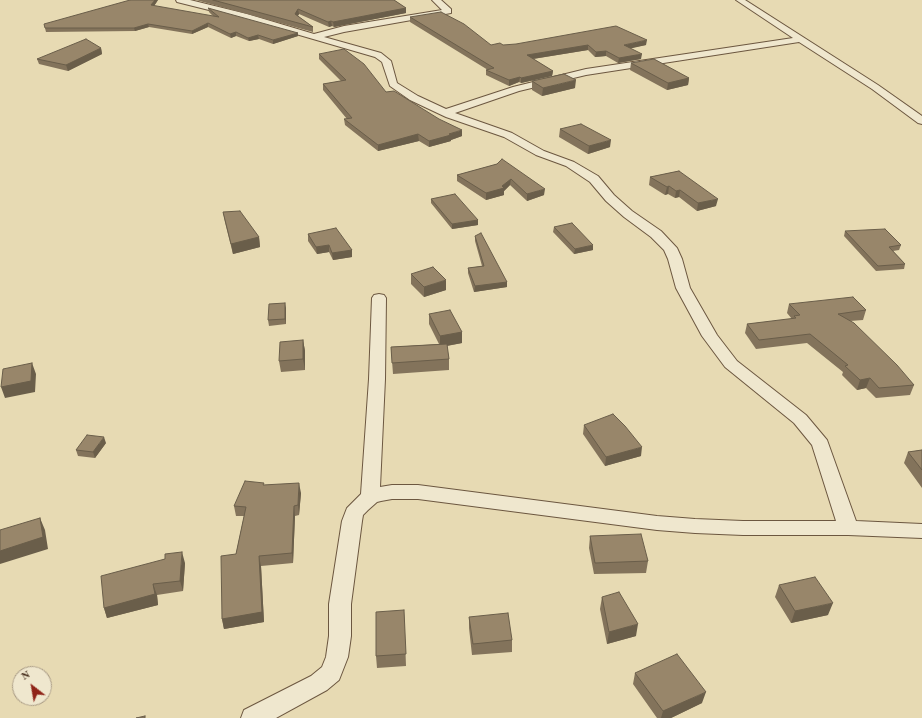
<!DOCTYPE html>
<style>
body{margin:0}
#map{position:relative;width:922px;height:718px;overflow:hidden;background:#e7dab3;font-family:"Old Standard TT",serif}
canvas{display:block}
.north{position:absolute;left:12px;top:666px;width:40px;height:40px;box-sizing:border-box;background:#efe7ce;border:1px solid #aa9c86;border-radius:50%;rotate:329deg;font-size:11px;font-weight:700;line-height:16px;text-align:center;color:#432b1a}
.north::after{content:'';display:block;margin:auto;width:14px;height:18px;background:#8f2418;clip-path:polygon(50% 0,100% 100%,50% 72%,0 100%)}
</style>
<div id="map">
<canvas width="922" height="718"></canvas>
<div class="north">N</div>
</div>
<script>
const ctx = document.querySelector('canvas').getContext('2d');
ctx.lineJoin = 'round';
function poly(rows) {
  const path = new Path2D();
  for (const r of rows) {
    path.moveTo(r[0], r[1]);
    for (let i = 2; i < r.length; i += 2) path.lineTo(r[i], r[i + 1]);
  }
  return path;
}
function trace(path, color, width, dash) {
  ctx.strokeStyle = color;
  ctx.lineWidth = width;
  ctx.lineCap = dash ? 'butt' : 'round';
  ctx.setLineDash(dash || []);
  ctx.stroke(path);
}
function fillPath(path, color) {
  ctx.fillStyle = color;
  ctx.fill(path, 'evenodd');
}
const minor = poly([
 [176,0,190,0,247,14,314,34,344,26,442,10,432,0,441,0,451,9,451,13,344,32,324,37,381,53,391,61,397,83,418,96,446,109,513,87,586,69,793,38,736,0,745,0,878,85,922,116,922,124,918,123,872,89,799,42,586,75,519,91,455,113,512,133,544,151,574,162,598,176,614,195,632,211,661,231,677,248,682,259,690,288,717,335,737,361,806,415,827,440,856,521,922,524,922,538,848,535,743,535,695,533,657,530,418,499,392,499,381,501,377,502,368,510,363,515,362,521,351,604,351,636,348,657,339,680,327,690,276,718,241,718,244,710,311,676,322,667,326,657,329,636,329,604,342,521,347,508,361,494,369,379,372,298,374,295,379,294,384,295,386,298,385,379,380,487,392,485,418,485,657,516,695,519,743,521,836,521,812,445,794,423,725,367,702,336,676,288,668,259,664,250,651,237,624,217,606,201,590,182,566,166,536,155,504,137,446,117,410,100,390,86,382,62,375,57,241,18,177,2,176,0]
]);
trace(minor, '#6c5740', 2);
fillPath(minor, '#efe7ce');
fillPath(poly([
 [158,0,154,6,214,17,209,12,208,8,298,36,273,44,259,39,249,41,236,36,231,38,208,27,192,34,149,27,135,31,46,32,45,28],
 [196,0,394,0,406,8,406,13,334,27,332,26,329,27,299,14,298,16,313,27,313,32],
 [410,17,491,45,646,45,630,48,641,59,618,63,606,56,595,57,588,50,533,59,553,71,552,76,521,83,519,82,509,86,486,75,486,70,488,70,410,22],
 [101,48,102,54,68,71,39,64,37,59],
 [319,54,386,92,462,136,451,140,451,141,429,147,419,141,378,151,345,125,344,119,347,119,323,90,323,84,341,81,319,59],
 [631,63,689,78,688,85,667,90,630,70],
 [532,81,575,88,542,96,532,90],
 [560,129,610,147,588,154,559,137],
 [497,164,544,195,527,201,510,185,504,191,504,195,486,200,457,181,457,175],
 [679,171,716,206,697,211,679,197,675,198,668,194,665,195,649,185,650,177],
 [431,199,478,220,478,225,452,229,431,203],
 [223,212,259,237,260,247,233,254,225,222],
 [554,227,593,250,574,254,553,232],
 [845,231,901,245,899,250,893,251,905,264,904,269,876,271,844,236],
 [308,234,352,250,352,257,333,260,329,252,317,254,308,241],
 [475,236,507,282,507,287,474,292,468,273,468,268,482,266,475,241],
 [411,274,446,290,424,297,411,284],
 [789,304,866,310,863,320,850,321,914,385,910,395,876,398,866,388,857,390,842,375,843,372,807,343,756,349,745,333,747,324,792,319,787,313],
 [286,308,286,324,269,326,268,320],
 [429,314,462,332,462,343,447,346,449,359,449,370,393,374,391,347,439,344,429,324],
 [303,340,305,351,305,370,281,372,279,361],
 [584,425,641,456,605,466,583,434],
 [106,443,95,458,78,456,76,450],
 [922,450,922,488,904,463,908,452],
 [264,485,301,493,299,515,295,516,293,563,261,566,264,622,224,629,222,619,244,516,236,516,234,506],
 [590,536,648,561,646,573,594,574,589,548],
 [185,563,183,591,157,595,158,605,107,618,104,608],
 [779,585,828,615,791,623,775,597],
 [602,597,636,636,607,644,600,609],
 [404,610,406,666,377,668,376,656],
 [469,617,512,640,512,652,472,655,469,628],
 [635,673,702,703,671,718,657,718,633,684]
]), '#83735b');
fillPath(poly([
 [155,0,158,0,152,9,151,5],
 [406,8,406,13,334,27,333,22],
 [298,9,299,14,296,19,295,14],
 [331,21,332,26,329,27,328,22],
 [208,23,208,27,192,34,192,31],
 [148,24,149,27,135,31,134,28],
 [236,32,236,36,231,38,230,34],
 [298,33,298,36,273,44,273,40],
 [258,35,259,39,249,41,248,38],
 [647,40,646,45,624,50,624,45],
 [588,45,588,50,526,60,527,55],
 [101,48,102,54,68,71,66,65],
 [606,51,606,56,595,57,596,52],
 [642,54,641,59,618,63,619,58],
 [553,71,552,76,521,83,521,78],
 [520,77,519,82,509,86,509,80],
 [689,78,688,85,667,90,668,83],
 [576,80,575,88,542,96,543,88],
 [462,130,462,136,451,140,451,141,429,147,429,141],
 [418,134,419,141,378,151,378,145],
 [611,140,610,147,588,154,589,146],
 [511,179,510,185,504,191,504,195,486,200,486,193,502,186],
 [669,186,668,194,665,195,667,187],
 [545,189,544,195,527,201,527,194],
 [680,190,679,197,675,198,676,191],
 [718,199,716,206,697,211,698,203],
 [478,220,478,225,452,229,452,224],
 [259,237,260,247,233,254,231,244],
 [329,245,329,252,317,254,316,247],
 [593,245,593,250,574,254,575,249],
 [352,250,352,257,333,260,332,253],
 [446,280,446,290,424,297,424,287],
 [507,282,507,287,474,292,475,286],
 [285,303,286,308,286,324,285,319],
 [462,332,462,343,440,347,440,336],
 [303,340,305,351,305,370,303,359],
 [32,363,36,374,35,392,5,398,1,387],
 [870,378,866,388,857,390,860,380],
 [104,437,106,443,95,458,93,452],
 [642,447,641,456,605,466,606,457],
 [299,483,301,493,299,515,298,505],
 [294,506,295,516,293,563,292,553],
 [40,518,45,530,48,549,0,564,0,551],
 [182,552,185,563,183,591,180,581],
 [259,556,261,566,264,622,224,629,222,619],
 [153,584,157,595,158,605,107,618,104,608],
 [833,603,828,615,791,623,795,611],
 [638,624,636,636,607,644,609,632],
 [706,692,702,703,671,718,661,718,663,711]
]), '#6a5e4a');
const building = poly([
 [130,0,155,0,151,5,219,17,208,8,298,33,273,40,258,35,248,38,236,32,230,34,208,23,192,31,148,24,134,28,45,28,44,24,130,0],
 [213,0,394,0,406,8,333,22,331,21,328,22,298,9,295,14,313,27,213,0],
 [441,12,464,24,491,45,500,43,503,45,516,44,616,26,647,40,624,45,642,54,619,58,606,51,596,52,588,45,527,55,553,71,521,78,520,77,509,80,486,70,494,68,410,17,441,12],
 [86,39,101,48,66,65,37,59,86,39],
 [344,49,364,64,386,92,394,91,439,119,462,130,449,134,451,135,429,141,418,134,378,145,344,119,352,118,323,84,346,80,319,54,344,49],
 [654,59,689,78,668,83,631,63,654,59],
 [564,74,576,80,543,88,532,81,564,74],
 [581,124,611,140,589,146,560,129,581,124],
 [502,159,545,189,527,194,511,179,502,186,504,188,486,193,457,175,497,164,502,159],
 [679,171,718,199,698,203,680,190,676,191,669,186,667,187,650,177,679,171],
 [455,194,478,220,452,224,431,199,455,194],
 [240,211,259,237,231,244,223,212,240,211],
 [572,223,593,245,575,249,554,227,572,223],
 [336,228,352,250,332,253,329,245,316,247,308,234,336,228],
 [885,229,901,245,889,247,905,264,878,266,845,231,885,229],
 [481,233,507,282,475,286,468,268,484,266,475,236,481,233],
 [433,267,446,280,424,287,411,274,433,267],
 [853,297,866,310,838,314,854,323,897,365,914,385,879,388,870,378,860,380,845,366,848,365,810,334,759,340,747,324,796,318,794,316,800,315,789,304,853,297],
 [285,303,285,319,268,320,269,304,285,303],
 [450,310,462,332,440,336,429,314,450,310],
 [303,340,303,359,279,361,280,342,303,340],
 [447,344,449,359,392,363,391,347,447,344],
 [32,363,31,381,1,387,3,369,32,363],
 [613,414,625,426,642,447,606,457,584,425,613,414],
 [87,435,104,437,93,452,76,450,87,435],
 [922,450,922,470,908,452,922,450],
 [245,481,264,483,263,485,299,483,298,505,294,506,292,553,259,556,262,612,222,619,221,556,236,554,246,507,234,506,245,481],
 [40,518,43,537,0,551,0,530,40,518],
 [641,534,648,561,595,563,590,536,641,534],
 [182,552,180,581,153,584,155,594,104,608,101,576,165,559,165,554,182,552],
 [815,577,833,603,795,611,779,585,815,577],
 [619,592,638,624,609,632,602,597,619,592],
 [404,610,406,654,376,656,376,612,404,610],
 [508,613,512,640,473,644,469,617,508,613],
 [677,654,706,692,663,711,635,673,677,654],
 [145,716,145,718,136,718,145,716]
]);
fillPath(building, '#98866a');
trace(building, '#6a5e4a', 1);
</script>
